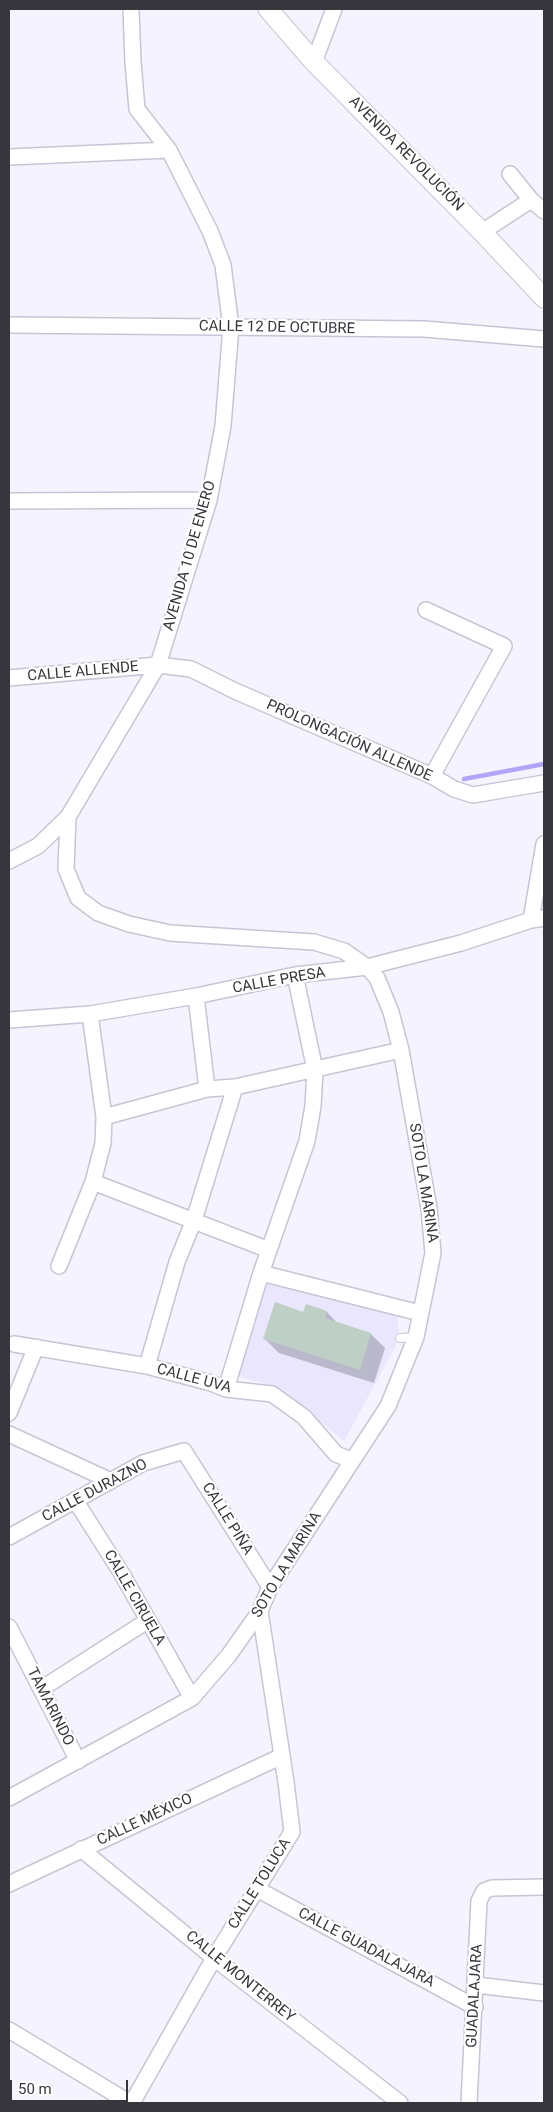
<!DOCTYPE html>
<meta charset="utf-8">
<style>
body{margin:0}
#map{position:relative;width:553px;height:2112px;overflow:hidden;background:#f5f3fd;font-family:Roboto,sans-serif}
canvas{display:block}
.frame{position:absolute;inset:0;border:10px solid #37363c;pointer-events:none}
.scale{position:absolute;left:10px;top:2080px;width:118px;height:22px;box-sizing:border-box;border:2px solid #37363c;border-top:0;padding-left:6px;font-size:15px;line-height:18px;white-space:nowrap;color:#37363c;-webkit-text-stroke:4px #fff;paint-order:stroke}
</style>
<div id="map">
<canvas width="553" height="2112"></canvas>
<div class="frame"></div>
<div class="scale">50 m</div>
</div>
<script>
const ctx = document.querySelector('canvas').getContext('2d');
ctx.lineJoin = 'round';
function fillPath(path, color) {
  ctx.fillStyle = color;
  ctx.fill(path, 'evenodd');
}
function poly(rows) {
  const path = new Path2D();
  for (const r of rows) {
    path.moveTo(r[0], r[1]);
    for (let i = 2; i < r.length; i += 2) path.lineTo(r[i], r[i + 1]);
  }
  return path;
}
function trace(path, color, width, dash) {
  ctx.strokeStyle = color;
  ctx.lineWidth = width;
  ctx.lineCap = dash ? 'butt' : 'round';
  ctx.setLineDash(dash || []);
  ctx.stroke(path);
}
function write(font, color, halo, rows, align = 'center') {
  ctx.font = font + ' Roboto,sans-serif';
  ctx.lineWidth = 4.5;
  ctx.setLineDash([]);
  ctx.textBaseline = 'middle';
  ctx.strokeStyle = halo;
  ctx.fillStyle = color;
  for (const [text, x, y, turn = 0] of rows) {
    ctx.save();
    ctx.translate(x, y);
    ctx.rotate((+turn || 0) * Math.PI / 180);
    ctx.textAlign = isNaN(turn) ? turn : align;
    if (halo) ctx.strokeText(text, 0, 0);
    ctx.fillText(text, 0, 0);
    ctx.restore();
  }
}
fillPath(poly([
 [268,1275,396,1311,400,1338,344,1441,278,1387,232,1375]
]), '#e9e6fe');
fillPath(poly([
 [327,1312,338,1324,371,1334,385,1348,374,1383,279,1353,265,1339,304,1313]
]), '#0003');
trace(poly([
 [464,779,544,764]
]), '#b3a4f7', 4.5);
fillPath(poly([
 [275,1302,303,1312,306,1304,327,1311,325,1318,371,1333,360,1370,263,1339]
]), '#becfc5');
const service = poly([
 [400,1338,416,1337]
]);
const minor = poly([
 [314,62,334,9],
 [9,157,169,150],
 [510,174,531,200,544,211],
 [482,232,531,200],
 [9,325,424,329,544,339],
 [9,501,209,500],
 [426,610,504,646,432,776],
 [9,678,158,665,191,669,235,691,432,776,454,789,473,795,544,783],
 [9,861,38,846,68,817,158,665,209,500,223,426,231,327,223,265,210,231,169,150,137,109,133,62,131,9],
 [531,920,544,844],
 [196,996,207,1089],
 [9,1020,90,1014,196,996,295,975,367,967,461,943,531,920,544,918],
 [104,1117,207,1089,235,1087,401,1050],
 [93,1182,269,1250],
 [59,1266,93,1182,103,1143,104,1117,90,1014],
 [261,1273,420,1313],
 [14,1344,147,1366,211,1383,226,1389,272,1394,304,1417,336,1454,351,1460],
 [147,1366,177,1262,194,1220,235,1087],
 [226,1389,261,1273,307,1141,313,1106,315,1070,295,975],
 [9,1413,36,1347],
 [9,1434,111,1481],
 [75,1500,122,1574,192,1698],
 [9,1537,143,1463,184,1451,270,1587],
 [9,1627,78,1761],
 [41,1689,147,1621],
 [9,1798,192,1698,229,1655,260,1611,270,1587,388,1406,416,1337,433,1253,429,1208,401,1050,391,1012,377,978,367,967,344,951,314,942,170,933,129,924,98,913,78,898,66,869,68,817],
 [81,1849,214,1958,400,2103],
 [9,1884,282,1756],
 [257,1889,475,2007],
 [476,1985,544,1993],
 [9,2030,130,2103],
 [132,2103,214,1958,292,1832,286,1782,260,1611],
 [469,2103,479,1901,484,1891,492,1888,544,1887]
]);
const tertiary = poly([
 [268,9,314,62,482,232,544,298]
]);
trace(service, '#c7c5d5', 10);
trace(minor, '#c7c5d5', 18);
trace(tertiary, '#c7c5d5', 21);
trace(service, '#fff', 8);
trace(minor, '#fff', 15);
trace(tertiary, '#fff', 19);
write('15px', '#37363c', '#fff', [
 ["AVENIDA REVOLUCIÓN",406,154,45],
 ["CALLE 12 DE OCTUBRE",277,328,1],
 ["AVENIDA 10 DE ENERO",190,556,-74],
 ["CALLE ALLENDE",83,672,-5],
 ["PROLONGACIÓN ALLENDE",349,741,24],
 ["CALLE PRESA",279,981,-10],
 ["SOTO LA MARINA",423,1183,81],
 ["CALLE UVA",194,1379,15],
 ["CALLE DURAZNO",95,1491,-28],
 ["CALLE PIÑA",227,1519,58],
 ["SOTO LA MARINA",287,1565,-59],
 ["CALLE CIRUELA",134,1598,60],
 ["TAMARINDO",50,1707,63],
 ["CALLE MÉXICO",145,1820,-25],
 ["CALLE TOLUCA",260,1884,-58],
 ["CALLE GUADALAJARA",366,1948,28],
 ["CALLE MONTERREY",240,1977,39],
 ["GUADALAJARA",475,1996,-87]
]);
</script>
